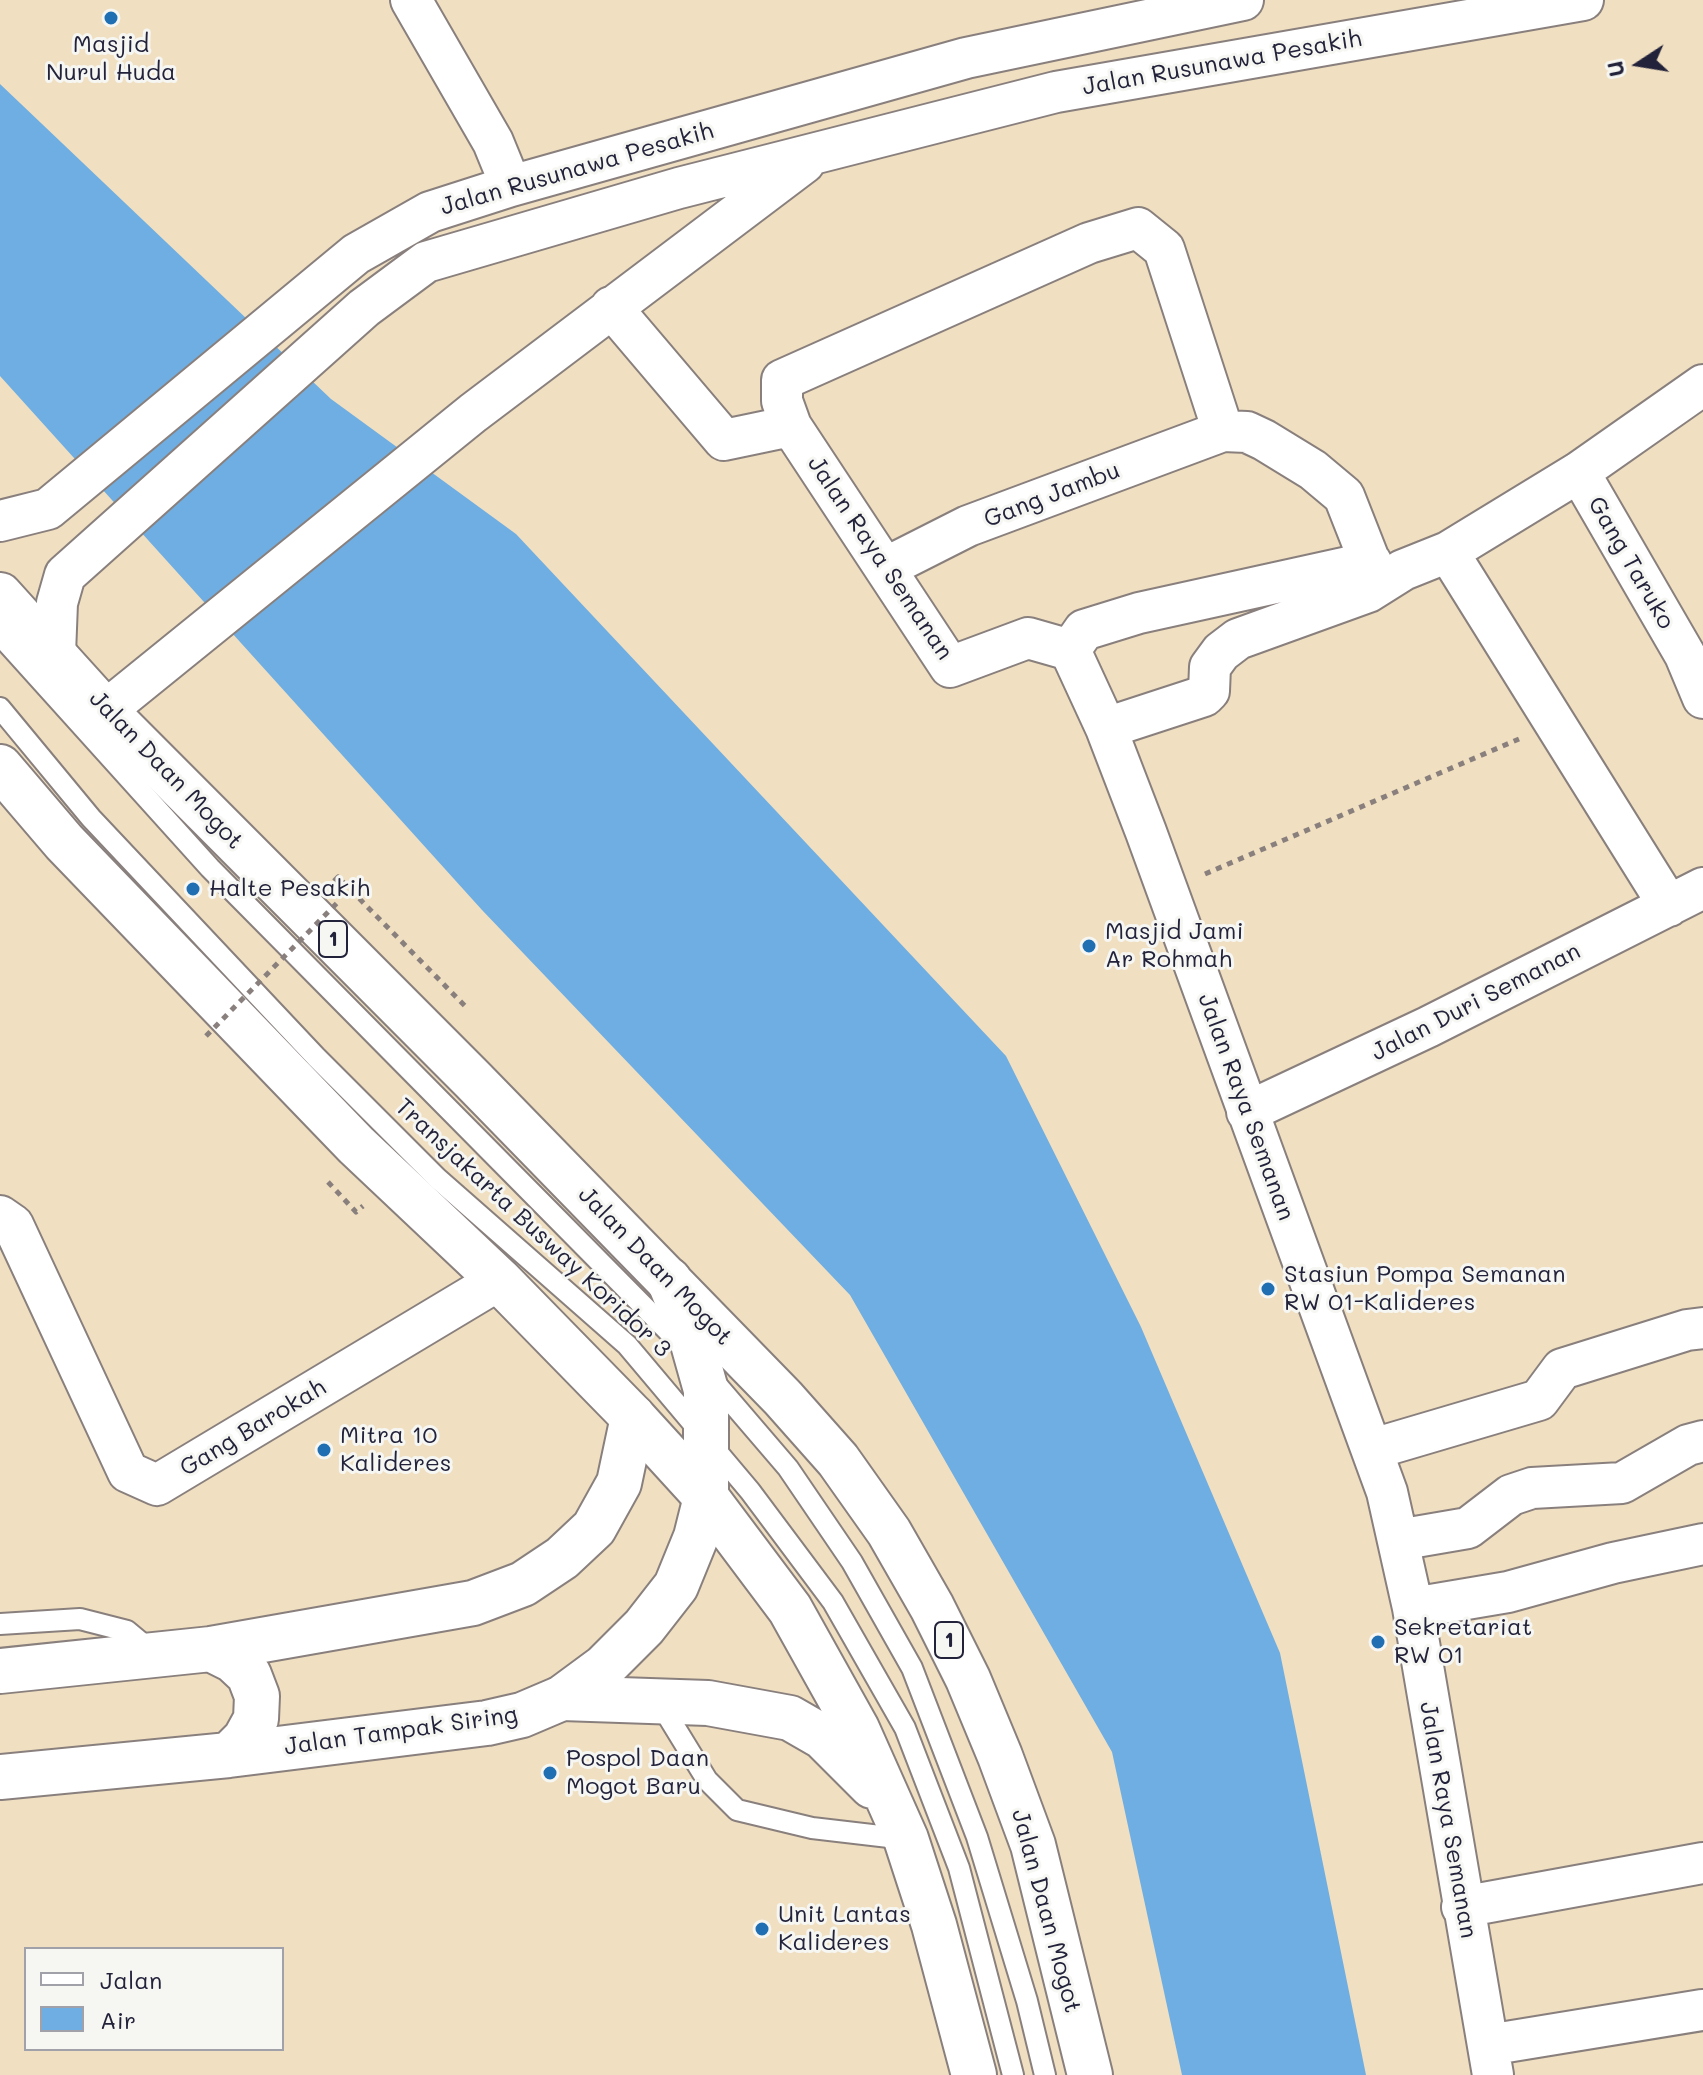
<!DOCTYPE html>
<style>
body{margin:0}
#map{position:relative;width:1703px;height:2075px;overflow:hidden;background:#f0dfc0;font-family:Mali,sans-serif}
canvas{display:block}
.legend{position:absolute;left:24px;top:1947px;width:260px;height:104px;box-sizing:border-box;background:#f6f6f2;border:2px solid #a1a1a9;margin:0;padding:10px 14px;list-style:none;font-size:24px;color:#22223b}
.legend li{display:flex;align-items:center;gap:16px;height:40px}
.legend b{width:40px;border:2px solid #a1a1a9}
.north{position:absolute;left:1599px;top:24px;width:80px;height:80px;-webkit-text-stroke:6px #f6f6f2;paint-order:stroke;rotate:258deg;font-size:22px;font-weight:700;line-height:32px;text-align:center;color:#22223b}
.north::after{content:'';display:block;margin:auto;width:28px;height:36px;background:#22223b;clip-path:polygon(50% 0,100% 100%,50% 72%,0 100%)}
</style>
<div id="map">
<canvas width="1703" height="2075"></canvas>
<ul class="legend">
<li><b style="height:10px;background:#fff"></b>Jalan</li>
<li><b style="height:22px;background:#6faee2"></b>Air</li>
</ul>
<div class="north">U</div>
</div>
<script>
const ctx = document.querySelector('canvas').getContext('2d');
ctx.lineJoin = 'round';
function fillPath(path, color) {
  ctx.fillStyle = color;
  ctx.fill(path, 'evenodd');
}
function poly(rows) {
  const path = new Path2D();
  for (const r of rows) {
    path.moveTo(r[0], r[1]);
    for (let i = 2; i < r.length; i += 2) path.lineTo(r[i], r[i + 1]);
  }
  return path;
}
function trace(path, color, width, dash) {
  ctx.strokeStyle = color;
  ctx.lineWidth = width;
  ctx.lineCap = dash ? 'butt' : 'round';
  ctx.setLineDash(dash || []);
  ctx.stroke(path);
}
function write(font, color, halo, rows, align = 'center') {
  ctx.font = font + ' Mali,sans-serif';
  ctx.lineWidth = 6;
  ctx.setLineDash([]);
  ctx.textBaseline = 'middle';
  ctx.strokeStyle = halo;
  ctx.fillStyle = color;
  for (const [text, x, y, turn = 0] of rows) {
    ctx.save();
    ctx.translate(x, y);
    ctx.rotate((+turn || 0) * Math.PI / 180);
    ctx.textAlign = isNaN(turn) ? turn : align;
    if (halo) ctx.strokeText(text, 0, 0);
    ctx.fillText(text, 0, 0);
    ctx.restore();
  }
}
fillPath(poly([
 [0,84,331,399,516,534,1006,1056,1141,1327,1280,1653,1366,2075,1182,2075,1112,1752,850,1295,482,910,0,376]
]), '#6faee2');
const service = poly([
 [0,635,210,868,681,1344],
 [0,708,91,818,316,1057,437,1178,627,1345,750,1491,833,1602,905,1728,959,1868,1013,2075],
 [710,1377,788,1468,852,1562,912,1668,977,1837,1027,2001,1045,2075],
 [0,1624,80,1619,127,1631,151,1651],
 [658,1700,707,1780,737,1810,812,1828,906,1839]
]);
const minor = poly([
 [411,0,493,142,511,186],
 [611,307,724,440,791,426,950,667,1028,638,1070,650,1106,728,1146,832,1387,1492,1413,1608,1493,2075],
 [791,426,782,401,782,380,1089,243,1138,228,1164,249,1223,431],
 [1579,472,1685,655,1703,698],
 [0,521,48,509,356,254,430,212,511,186,966,58,1243,0],
 [1448,552,1669,906],
 [885,568,968,526,1223,431,1247,432,1264,440,1313,470,1344,496,1379,585],
 [1070,650,1084,630,1139,613,1371,562],
 [55,654,57,603,65,575,364,308,426,262,679,188,1056,92,1583,0],
 [105,711,473,413,804,163],
 [1106,728,1204,696,1209,691,1210,667,1221,652,1238,639,1368,592,1403,570,1448,552,1579,472,1703,385],
 [1247,1112,1428,1027,1703,888],
 [0,1216,13,1225,128,1472,157,1485,499,1280],
 [1373,1449,1539,1400,1562,1369,1687,1330,1703,1328],
 [1398,1540,1468,1528,1511,1495,1532,1488,1622,1483,1688,1445,1703,1441],
 [1413,1608,1508,1592,1613,1563,1703,1544],
 [1462,1907,1703,1863],
 [1488,2045,1702,2010]
]);
const secondary = poly([
 [211,1649,233,1660,249,1675,257,1696,256,1719,245,1739,229,1755],
 [0,1671,211,1649,473,1603,523,1584,562,1558,594,1528,619,1483,633,1417],
 [0,1777,229,1755,487,1723,522,1715,562,1698,604,1667,644,1627,676,1586,696,1537,706,1497,706,1390,688,1326,669,1280]
]);
const trunk = poly([
 [0,595,105,711,473,1080,783,1398,838,1460,889,1532,932,1607,968,1679,1000,1756,1033,1845,1090,2075],
 [0,767,64,842,356,1145,499,1280,633,1417,706,1497,790,1609,857,1729,906,1839,934,1925,974,2075],
 [562,1698,708,1703,790,1718,823,1737,872,1786]
]);
trace(service, '#89807e', 24);
trace(minor, '#89807e', 44);
trace(secondary, '#89807e', 48);
trace(trunk, '#89807e', 48);
trace(poly([
 [1205,874,1519,739],
 [334,881,338,877,468,1009],
 [328,1182,356,1212,363,1206]
]), '#89807e', 5, [6, 6]);
trace(service, '#fff', 20);
trace(minor, '#fff', 40);
trace(secondary, '#fff', 44);
trace(trunk, '#fff', 44);
trace(poly([
 [206,1036,340,900]
]), '#89807e', 5, [6, 6]);
for (const [x, y, r, color] of [
 [111,18,8,"#1f6fb2"],
 [193,889,8,"#1f6fb2"],
 [1089,946,8,"#1f6fb2"],
 [1268,1289,8,"#1f6fb2"],
 [324,1450,8,"#1f6fb2"],
 [1378,1642,8,"#1f6fb2"],
 [550,1773,8,"#1f6fb2"],
 [762,1929,8,"#1f6fb2"]
]) {
  const dot = new Path2D();
  dot.arc(x, y, r, 0, 2 * Math.PI);
  ctx.fillStyle = color;
  ctx.fill(dot);
  trace(dot, '#f6f6f2', 3);
}
for (const [x, y, w] of [
 [333,939,28],
 [949,1640,28]
]) {
  const box = new Path2D();
  box.roundRect(x - w / 2, y - 18, w, 36, 6);
  ctx.fillStyle = '#f6f6f2';
  ctx.fill(box);
  trace(box, '#22223b', 2);
}
write('bold 22px', '#22223b', null, [
 ["1",333,939],
 ["1",949,1640]
]);
write('24px', '#22223b', '#f6f6f2', [
 ["Masjid",111,45,"center"],
 ["Nurul Huda",111,73,"center"],
 ["Halte Pesakih",209,889],
 ["Masjid Jami",1105,932],
 ["Ar Rohmah",1105,960],
 ["Stasiun Pompa Semanan",1284,1275],
 ["RW 01-Kalideres",1284,1303],
 ["Mitra 10",340,1436],
 ["Kalideres",340,1464],
 ["Sekretariat",1394,1628],
 ["RW 01",1394,1656],
 ["Pospol Daan",566,1759],
 ["Mogot Baru",566,1787],
 ["Unit Lantas",778,1915],
 ["Kalideres",778,1943]
], 'left');
write('24px', '#22223b', '#f6f6f2', [
 ["Jalan Rusunawa Pesakih",1222,63,-10],
 ["Jalan Rusunawa Pesakih",577,169,-16],
 ["Gang Jambu",1052,495,-21],
 ["Jalan Raya Semanan",880,558,56],
 ["Gang Taruko",1631,563,60],
 ["Jalan Daan Mogot",166,770,46],
 ["Jalan Duri Semanan",1476,1002,-27],
 ["Jalan Raya Semanan",1246,1107,70],
 ["Transjakarta Busway Koridor 3",533,1228,43],
 ["Jalan Daan Mogot",655,1266,46],
 ["Gang Barokah",253,1428,-31],
 ["Jalan Tampak Siring",401,1731,-8],
 ["Jalan Raya Semanan",1448,1820,80],
 ["Jalan Daan Mogot",1046,1911,75]
]);
</script>
